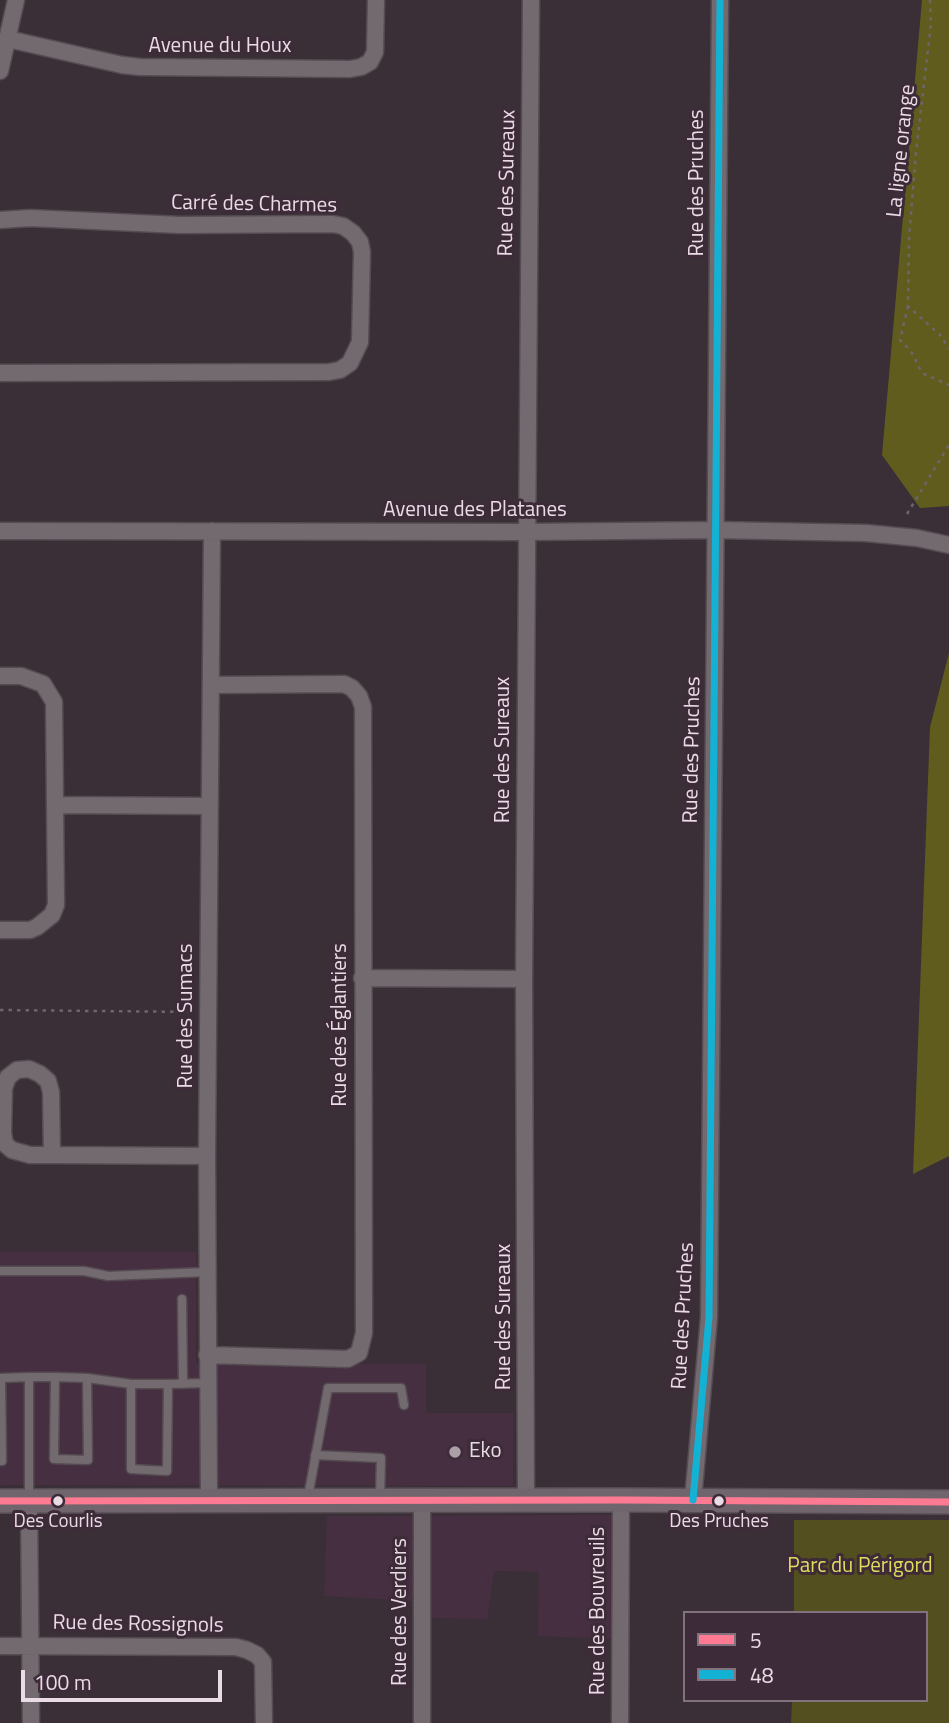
<!DOCTYPE html>
<meta charset="utf-8">
<style>
body{margin:0}
#map{position:relative;width:949px;height:1723px;overflow:hidden;background:#3a2f37;font-family:"Titillium Web",sans-serif}
canvas{display:block}
.legend{position:absolute;left:683px;top:1611px;width:245px;height:91px;box-sizing:border-box;background:#3e2b39;border:2px solid #82727e;margin:0;padding:9px 12px;list-style:none;font-size:21px;color:#e9dce5}
.legend li{display:flex;align-items:center;gap:14px;height:35px}
.legend b{width:35px;border:2px solid #82727e}
.scale{position:absolute;left:21px;top:1670px;width:201px;height:32px;box-sizing:border-box;border:4px solid #e9dce5;border-top:0;padding-left:9px;font-size:21px;line-height:24px;white-space:nowrap;color:#e9dce5;-webkit-text-stroke:5px #3e2b39;paint-order:stroke}
</style>
<div id="map">
<canvas width="949" height="1723"></canvas>
<ul class="legend">
<li><b style="height:9px;background:#fe7a93"></b>5</li>
<li><b style="height:9px;background:#13b2d5"></b>48</li>
</ul>
<div class="scale">100 m</div>
</div>
<script>
const ctx = document.querySelector('canvas').getContext('2d');
ctx.lineJoin = 'round';
function fillPath(path, color) {
  ctx.fillStyle = color;
  ctx.fill(path, 'evenodd');
}
function poly(rows) {
  const path = new Path2D();
  for (const r of rows) {
    path.moveTo(r[0], r[1]);
    for (let i = 2; i < r.length; i += 2) path.lineTo(r[i], r[i + 1]);
  }
  return path;
}
function trace(path, color, width, dash) {
  ctx.strokeStyle = color;
  ctx.lineWidth = width;
  ctx.lineCap = dash ? 'butt' : 'round';
  ctx.setLineDash(dash || []);
  ctx.stroke(path);
}
function write(font, color, halo, rows, align = 'center') {
  ctx.font = font + ' "Titillium Web",sans-serif';
  ctx.lineWidth = 6;
  ctx.setLineDash([]);
  ctx.textBaseline = 'middle';
  ctx.strokeStyle = halo;
  ctx.fillStyle = color;
  for (const [text, x, y, turn = 0] of rows) {
    ctx.save();
    ctx.translate(x, y);
    ctx.rotate((+turn || 0) * Math.PI / 180);
    ctx.textAlign = isNaN(turn) ? turn : align;
    if (halo) ctx.strokeText(text, 0, 0);
    ctx.fillText(text, 0, 0);
    ctx.restore();
  }
}
fillPath(poly([
 [0,1252,196,1252,196,1364,426,1364,426,1413,513,1413,513,1486,0,1485],
 [614,1515,613,1639,538,1636,539,1572,494,1571,487,1619,428,1618,427,1602,324,1596,327,1516]
]), '#462f40');
fillPath(poly([
 [794,1520,949,1520,949,1723,791,1723,792,1700,926,1700,926,1613,794,1613]
]), '#534f1e');
fillPath(poly([
 [922,0,949,0,949,506,920,508,882,455],
 [949,653,949,1156,913,1174,930,727]
]), '#605c1d');
const lane = poly([
 [0,1271,84,1271,108,1276,207,1272],
 [182,1299,183,1384],
 [55,1377,87,1378],
 [168,1384,207,1383],
 [315,1455,381,1458,380,1497],
 [0,1461,2,1461,1,1378,29,1377],
 [308,1497,328,1388,401,1388,404,1405],
 [29,1498,29,1377,55,1377,54,1459,88,1460,87,1378,131,1384,131,1469,167,1471,168,1384,131,1384]
]);
const street = poly([
 [8,39,122,65,140,67,350,69,361,67,370,62,375,52,376,0],
 [0,71,16,0],
 [0,220,30,218,180,225,333,224,343,226,353,233,360,242,362,252,360,342,350,363,340,370,329,372,0,373],
 [0,531,525,532,716,530,866,533,917,538,949,545],
 [0,676,21,676,43,684,54,702,56,905,52,915,37,927,30,930,0,930],
 [55,805,210,806],
 [362,978,524,979],
 [52,1155,30,1155,12,1150,5,1144,3,1133,4,1088,8,1077,17,1070,29,1069,40,1074,48,1081,51,1092,52,1155,207,1156],
 [207,1355,348,1359,359,1353,364,1333,363,707,359,696,352,688,344,684,211,685],
 [209,1500,207,1156,212,531],
 [526,1500,524,979,531,0],
 [693,1500,709,1317,720,0],
 [29,1501,31,1723],
 [0,1646,236,1647,247,1650,257,1655,263,1662,264,1723],
 [422,1723,422,1500],
 [620,1723,621,1500]
]);
const secondary = poly([
 [0,1501,621,1500,949,1502]
]);
trace(lane, '#554c52', 11);
trace(street, '#554c52', 19);
trace(secondary, '#554c52', 26);
trace(poly([
 [930,0,931,24,916,152,909,239,908,306,941,336,949,349],
 [908,306,900,340,911,351,922,373,949,385],
 [907,514,949,445],
 [0,1010,193,1012]
]), '#6d656a', 2.5, [3.5, 5]);
trace(lane, '#736a70', 8);
trace(street, '#736a70', 16);
trace(secondary, '#70656d', 23);
trace(poly([
 [0,1501,621,1500,949,1502]
]), '#fe7a93', 7);
trace(poly([
 [693,1500,709,1317,720,0]
]), '#13b2d5', 7);
for (const [x, y, r, color] of [
 [455,1452,7,"#ac9fa8"],
 [58,1501,6,"#e9dce5"],
 [719,1501,6,"#e9dce5"]
]) {
  const dot = new Path2D();
  dot.arc(x, y, r, 0, 2 * Math.PI);
  ctx.fillStyle = color;
  ctx.fill(dot);
  trace(dot, '#3e2b39', 2.5);
}
write('19px', '#e9dce5', '#3e2b39', [
 ["Des Courlis",58,1522],
 ["Des Pruches",719,1522]
]);
write('21px', '#e9dce5', '#3e2b39', [
 ["Avenue du Houx",220,47],
 ["La ligne orange",902,151,-84],
 ["Rue des Sureaux",508,183,-89],
 ["Rue des Pruches",698,183,-90],
 ["Carré des Charmes",254,205,1],
 ["Avenue des Platanes",475,511],
 ["Rue des Sureaux",504,750,-90],
 ["Rue des Pruches",693,750,-89],
 ["Rue des Sumacs",187,1016,-90],
 ["Rue des Églantiers",341,1025,-90],
 ["Rue des Pruches",684,1316,-87],
 ["Rue des Sureaux",505,1317,-90],
 ["Rue des Bouvreuils",599,1611,-90],
 ["Rue des Verdiers",401,1612,-90],
 ["Rue des Rossignols",138,1625,1]
]);
write('21px', '#e9dce5', '#3e2b39', [
 ["Eko",469,1452]
], 'left');
write('21px', '#e1db5e', '#3e2b39', [
 ["Parc du Périgord",860,1567]
]);
</script>
